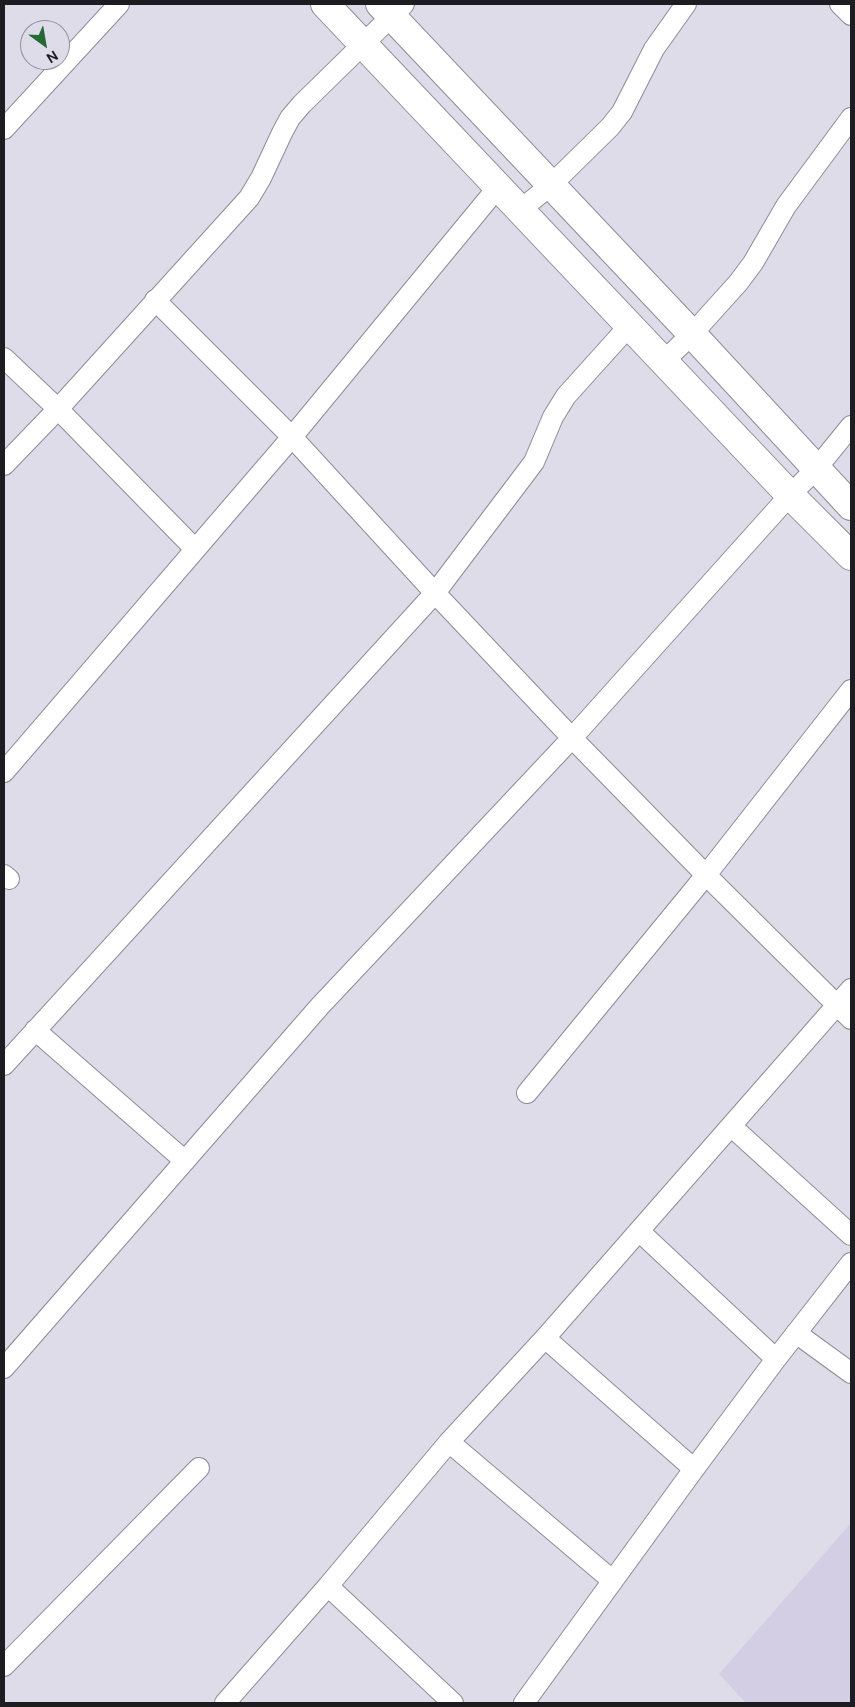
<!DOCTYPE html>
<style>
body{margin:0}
#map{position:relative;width:855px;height:1707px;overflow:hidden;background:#dfdcea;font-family:"DM Sans",sans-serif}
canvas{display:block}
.frame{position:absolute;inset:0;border:5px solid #1d1c21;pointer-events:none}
.north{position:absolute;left:20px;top:20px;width:50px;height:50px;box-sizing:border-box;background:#dfdcea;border:1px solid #918f9a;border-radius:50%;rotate:148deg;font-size:14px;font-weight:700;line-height:20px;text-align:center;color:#1d1c21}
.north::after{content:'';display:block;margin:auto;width:18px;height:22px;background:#276934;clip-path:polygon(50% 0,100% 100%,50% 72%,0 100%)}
</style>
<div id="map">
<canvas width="855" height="1707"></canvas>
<div class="frame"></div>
<div class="north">N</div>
</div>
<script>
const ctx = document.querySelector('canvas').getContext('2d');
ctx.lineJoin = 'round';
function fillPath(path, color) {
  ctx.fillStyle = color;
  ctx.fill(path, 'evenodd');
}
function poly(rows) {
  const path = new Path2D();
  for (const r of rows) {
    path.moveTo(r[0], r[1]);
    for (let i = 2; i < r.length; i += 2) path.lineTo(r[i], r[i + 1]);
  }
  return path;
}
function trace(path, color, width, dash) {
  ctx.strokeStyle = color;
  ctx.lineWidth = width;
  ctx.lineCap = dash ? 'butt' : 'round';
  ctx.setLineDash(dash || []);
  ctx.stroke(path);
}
fillPath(poly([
 [851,1523,851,1703,746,1703,719,1674]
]), '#d3cee3');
const street = poly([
 [840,4,851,15],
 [4,129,119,4],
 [520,210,551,185,610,127,622,112,654,49,686,4],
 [155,300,292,437,435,593,572,738,706,875,851,1019],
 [4,358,58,409,195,549],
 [663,362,692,334,738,283,753,263,786,206,851,118],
 [4,465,58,409,249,198,261,178,282,133,290,118,302,104,404,4],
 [4,772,292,437,498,187],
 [4,875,9,879],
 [35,1030,185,1161],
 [4,1065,435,593,534,462,553,417,566,396,629,326],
 [527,1093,706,875,851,690],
 [731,1126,851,1235],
 [639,1231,776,1359],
 [796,1333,851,1373],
 [545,1338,694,1469],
 [4,1368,320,1006,572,738,790,495,816,469,851,426],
 [449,1442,613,1581],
 [328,1586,453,1703],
 [4,1666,199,1468],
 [225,1703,328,1586,449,1442,545,1338,851,989],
 [524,1703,694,1469,776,1359,851,1263]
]);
const secondary = poly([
 [325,4,790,495,851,556],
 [380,4,692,334,851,506]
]);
trace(street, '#8e8b98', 22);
trace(secondary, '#8e8b98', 30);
trace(street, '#fff', 20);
trace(secondary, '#fff', 28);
</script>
